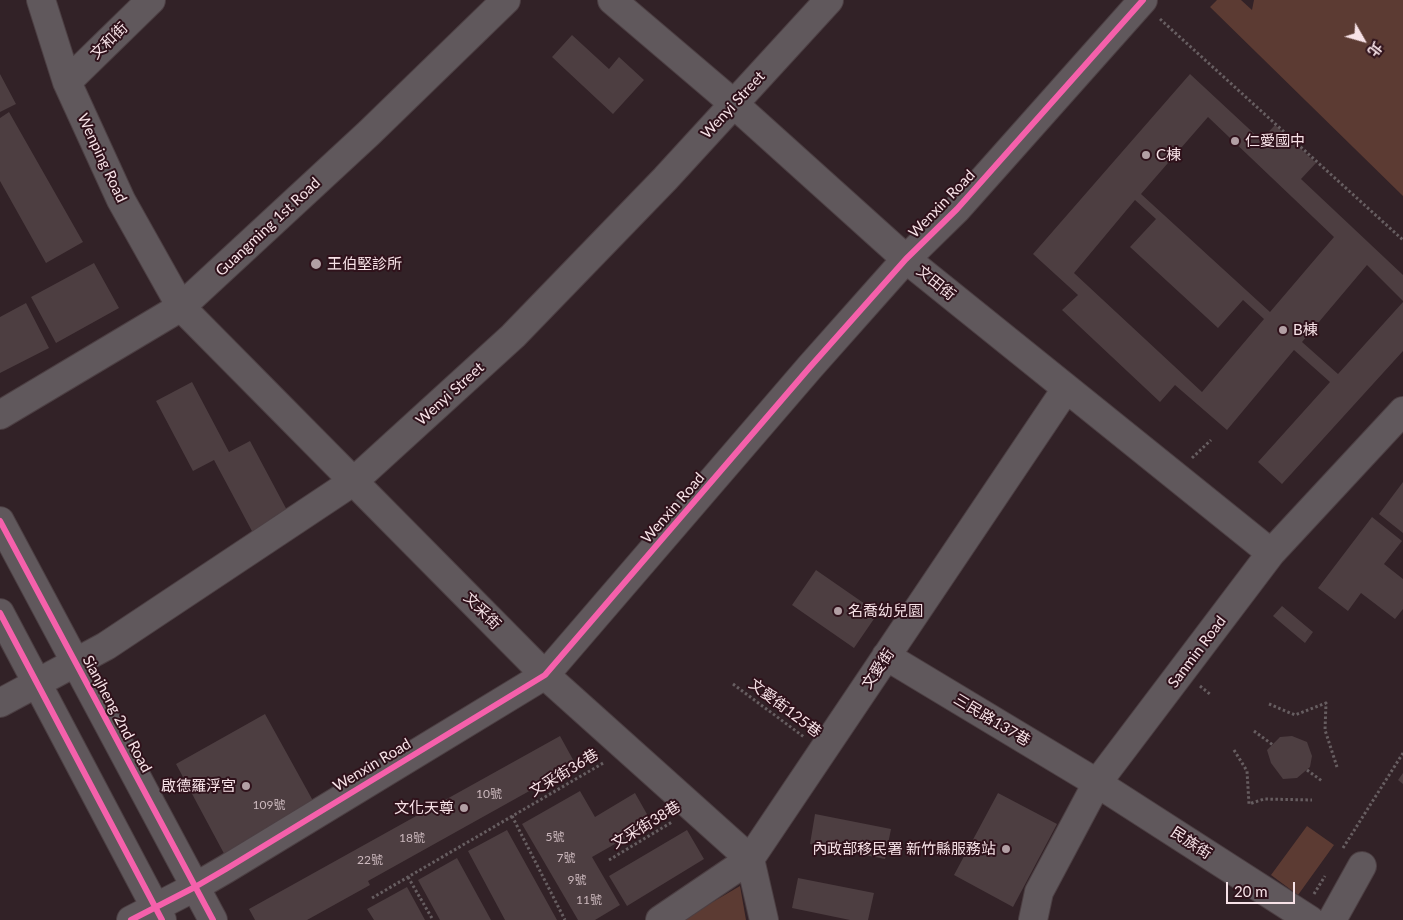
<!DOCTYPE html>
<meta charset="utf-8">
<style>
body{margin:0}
#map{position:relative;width:1403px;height:920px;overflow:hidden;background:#322227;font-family:Lato,"Noto Sans TC",sans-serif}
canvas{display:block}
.north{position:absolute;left:1338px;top:15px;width:50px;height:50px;-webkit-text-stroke:4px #2f121b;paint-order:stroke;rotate:128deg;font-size:14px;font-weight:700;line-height:20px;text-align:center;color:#f7e2e7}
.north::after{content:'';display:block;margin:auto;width:18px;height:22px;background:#f7e2e7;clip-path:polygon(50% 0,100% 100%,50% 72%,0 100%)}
.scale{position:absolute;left:1226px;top:882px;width:69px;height:22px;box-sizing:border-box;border:2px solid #f7e2e7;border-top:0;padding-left:6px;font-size:15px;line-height:18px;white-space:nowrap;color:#f7e2e7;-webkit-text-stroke:4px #2f121b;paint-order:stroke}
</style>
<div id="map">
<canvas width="1403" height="920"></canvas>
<div class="north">北</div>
<div class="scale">20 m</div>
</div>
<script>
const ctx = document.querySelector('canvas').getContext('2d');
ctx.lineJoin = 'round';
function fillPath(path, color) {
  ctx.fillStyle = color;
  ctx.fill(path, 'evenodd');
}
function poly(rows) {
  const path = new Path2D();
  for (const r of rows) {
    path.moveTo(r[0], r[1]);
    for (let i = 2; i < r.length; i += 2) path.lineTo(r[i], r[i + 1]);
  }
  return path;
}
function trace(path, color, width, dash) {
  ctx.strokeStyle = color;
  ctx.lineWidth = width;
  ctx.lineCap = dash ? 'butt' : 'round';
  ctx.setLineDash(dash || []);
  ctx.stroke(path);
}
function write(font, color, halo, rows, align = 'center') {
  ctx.font = font + ' Lato,"Noto Sans TC",sans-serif';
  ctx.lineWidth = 4;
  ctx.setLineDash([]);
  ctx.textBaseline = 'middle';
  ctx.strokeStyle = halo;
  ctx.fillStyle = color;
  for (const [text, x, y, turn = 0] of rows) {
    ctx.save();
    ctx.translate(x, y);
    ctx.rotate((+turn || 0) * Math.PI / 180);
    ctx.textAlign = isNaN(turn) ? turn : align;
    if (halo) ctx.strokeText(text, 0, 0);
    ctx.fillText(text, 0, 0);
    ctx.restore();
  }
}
fillPath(poly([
 [1217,0,1241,0,1252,10,1254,0,1403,0,1403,196,1210,7],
 [1307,826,1334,845,1298,895,1271,875],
 [740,886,746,920,682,920]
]), '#5c3b33');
fillPath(poly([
 [572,35,609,69,619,57,644,80,613,114,552,57],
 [0,74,16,104,0,112],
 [1190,74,1261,140,1275,125,1316,163,1301,179,1403,275,1403,301,1367,265,1302,342,1338,374,1403,302,1403,351,1282,484,1258,462,1330,382,1294,350,1227,430,1175,385,1160,402,1062,310,1078,295,1033,254],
 [1208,117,1334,237,1270,312,1141,194],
 [1135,200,1156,219,1130,247,1218,328,1243,300,1264,319,1202,392,1074,273],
 [9,112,83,242,46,263,0,181,0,118],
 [94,263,119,308,56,343,31,297],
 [26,303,49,348,0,373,0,317],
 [192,382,229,452,250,441,289,514,253,533,214,460,193,471,156,401],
 [1403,482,1403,533,1379,514],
 [1372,517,1402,541,1384,564,1403,579,1403,609,1395,619,1361,593,1348,611,1318,588],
 [816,570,878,613,854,648,792,605],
 [1282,606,1313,632,1305,643,1273,616],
 [265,714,317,808,228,861,176,764],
 [560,736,576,765,368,881,370,885,307,920,255,920,249,909],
 [1292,736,1307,742,1312,756,1310,767,1297,778,1283,779,1271,763,1267,750,1280,737],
 [1403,773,1403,784,1398,780],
 [580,791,595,817,635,793,652,823,592,857,620,905,595,920,578,920,522,824],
 [998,793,1057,824,1013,907,954,875],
 [815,814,891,829,885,859,810,844],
 [507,830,557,920,505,920,468,851],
 [687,830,704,859,627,906,609,876],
 [457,858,491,920,440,920,418,880],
 [798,878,874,893,868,920,850,920,792,908],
 [407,887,425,920,374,920,367,909]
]), '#4d3e41');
const minor = poly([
 [41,0,67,82,121,200,181,307,545,675,750,859,764,920],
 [612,0,734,104,906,259,1271,553],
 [67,82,151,0],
 [0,415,181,307,369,133,506,0],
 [0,521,213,920],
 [0,613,162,920],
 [886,656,1097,783,1310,920],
 [0,703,106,646,354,481,513,336,665,179,829,0],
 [131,920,195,887,226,869,545,675,810,367,906,259,957,209,1143,0],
 [660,920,750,859,1066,389],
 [1033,920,1039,892,1097,783,1271,553,1403,411],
 [1332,920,1362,866]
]);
trace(minor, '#4c3f43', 30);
trace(poly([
 [1160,19,1403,240],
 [1192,458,1211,440],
 [733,684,804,737],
 [1200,686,1211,695],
 [1269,704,1295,715,1326,703,1325,730,1337,767],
 [1254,731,1273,745],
 [1234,750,1247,771,1249,804,1264,799,1312,800],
 [1307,770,1322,781],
 [512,816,565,920],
 [1343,848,1403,753],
 [609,860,672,822],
 [408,877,433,920],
 [1314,894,1325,876],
 [372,898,605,762]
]), '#675e61', 3, [2.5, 2.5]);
trace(minor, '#60585c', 28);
trace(poly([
 [0,521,213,920],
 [0,613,162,920],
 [131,920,195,887,226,869,545,675,810,367,906,259,957,209,1143,0]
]), '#f560ab', 6);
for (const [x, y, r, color] of [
 [1235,141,5,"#b29fa4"],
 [1146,155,5,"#b29fa4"],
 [316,264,6,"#b29fa4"],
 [1283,330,5,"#b29fa4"],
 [838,611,5,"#b29fa4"],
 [246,786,5,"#b29fa4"],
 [464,808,5,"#b29fa4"],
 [1006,849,5,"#b29fa4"]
]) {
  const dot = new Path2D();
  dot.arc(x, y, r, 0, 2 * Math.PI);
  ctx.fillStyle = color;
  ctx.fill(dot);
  trace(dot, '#2f121b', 2);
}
write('12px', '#ccb9be', null, [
 ["10號",489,794],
 ["109號",269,805],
 ["5號",555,837],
 ["18號",412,838],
 ["7號",566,858],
 ["22號",370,860],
 ["9號",577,880],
 ["11號",589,900]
]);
write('15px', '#f7e2e7', '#2f121b', [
 ["文和街",109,41,-44],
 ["Wenyi Street",733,105,-47],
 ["Wenping Road",102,158,65],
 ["Wenxin Road",942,204,-46],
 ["Guangming 1st Road",268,227,-43],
 ["文田街",936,283,39],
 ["Wenyi Street",450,394,-42],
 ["Wenxin Road",673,508,-49],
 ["文采街",482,611,45],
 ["Sanmin Road",1197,652,-53],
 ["文愛街",878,669,-56],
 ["文愛街125巷",785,708,37],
 ["Sianjheng 2nd Road",117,714,62],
 ["三民路137巷",992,720,31],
 ["Wenxin Road",372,765,-31],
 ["文采街36巷",564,773,-31],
 ["文采街38巷",646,825,-31],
 ["民族街",1191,843,33]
]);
write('15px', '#f7e2e7', '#2f121b', [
 ["仁愛國中",1245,141],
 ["C棟",1156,155],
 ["王伯堅診所",327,264],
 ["B棟",1293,330],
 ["名喬幼兒園",848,611],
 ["啟德羅浮宮",236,786,"right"],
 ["文化天尊",454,808,"right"],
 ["內政部移民署 新竹縣服務站",996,849,"right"]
], 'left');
</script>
